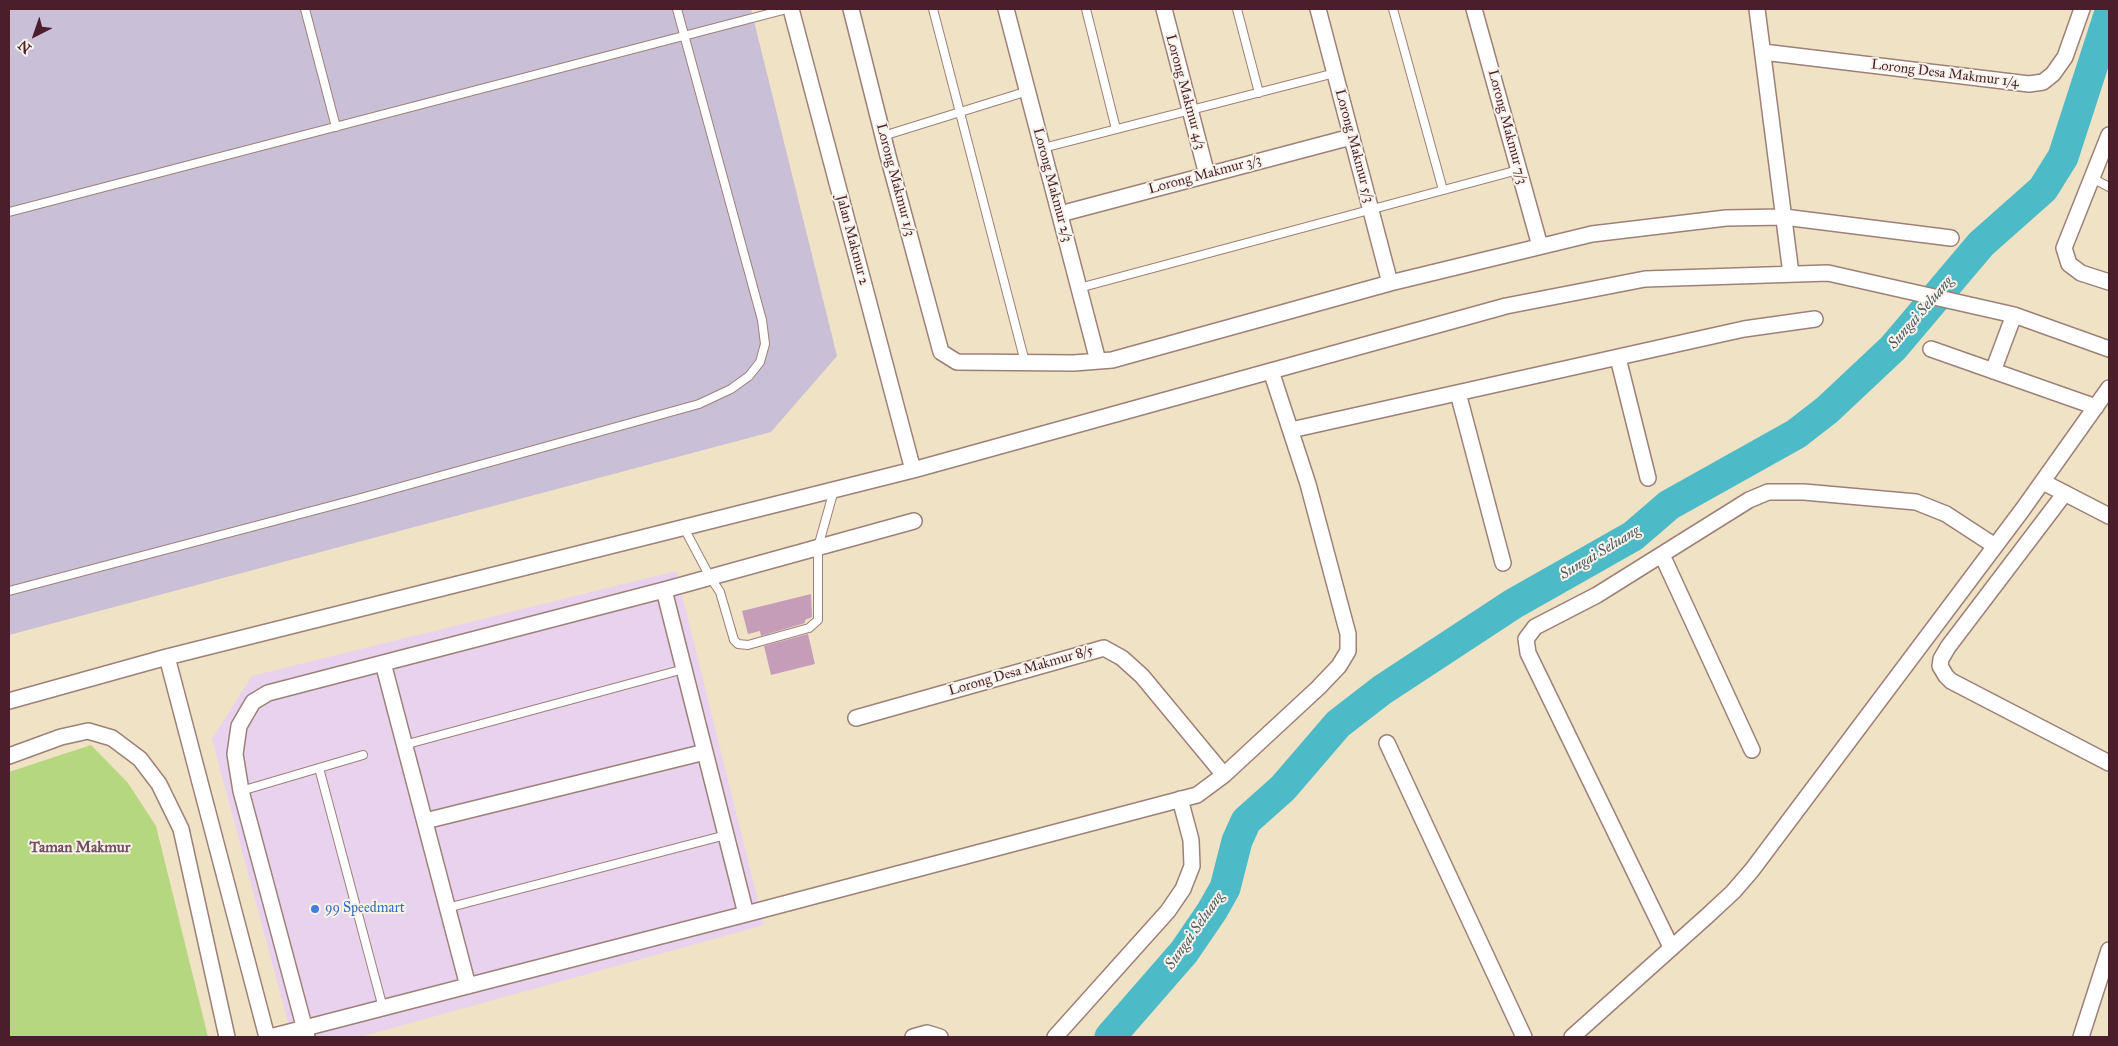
<!DOCTYPE html>
<style>
body{margin:0}
#map{position:relative;width:2118px;height:1046px;overflow:hidden;background:#f0e2c5;font-family:"IM FELL Great Primer",serif}
canvas{display:block}
.frame{position:absolute;inset:0;border:10px solid #4a1f2b;pointer-events:none}
.north{position:absolute;left:10px;top:10px;width:50px;height:50px;-webkit-text-stroke:4px #f7f3e8;paint-order:stroke;rotate:221deg;font-size:14px;font-weight:700;line-height:20px;text-align:center;color:#4a1f2b}
.north::after{content:'';display:block;margin:auto;width:18px;height:22px;background:#4a1f2b;clip-path:polygon(50% 0,100% 100%,50% 72%,0 100%)}
</style>
<div id="map">
<canvas width="2118" height="1046"></canvas>
<div class="frame"></div>
<div class="north">N</div>
</div>
<script>
const ctx = document.querySelector('canvas').getContext('2d');
ctx.lineJoin = 'round';
function fillPath(path, color) {
  ctx.fillStyle = color;
  ctx.fill(path, 'evenodd');
}
function poly(rows) {
  const path = new Path2D();
  for (const r of rows) {
    path.moveTo(r[0], r[1]);
    for (let i = 2; i < r.length; i += 2) path.lineTo(r[i], r[i + 1]);
  }
  return path;
}
function trace(path, color, width, dash) {
  ctx.strokeStyle = color;
  ctx.lineWidth = width;
  ctx.lineCap = dash ? 'butt' : 'round';
  ctx.setLineDash(dash || []);
  ctx.stroke(path);
}
function write(font, color, halo, rows, align = 'center') {
  ctx.font = font + ' "IM FELL Great Primer",serif';
  ctx.lineWidth = 4;
  ctx.setLineDash([]);
  ctx.textBaseline = 'middle';
  ctx.strokeStyle = halo;
  ctx.fillStyle = color;
  for (const [text, x, y, turn = 0] of rows) {
    ctx.save();
    ctx.translate(x, y);
    ctx.rotate((+turn || 0) * Math.PI / 180);
    ctx.textAlign = isNaN(turn) ? turn : align;
    if (halo) ctx.strokeText(text, 0, 0);
    ctx.fillText(text, 0, 0);
    ctx.restore();
  }
}
fillPath(poly([
 [676,571,764,925,360,1037,292,1037,212,739,252,676]
]), '#e8d2ee');
fillPath(poly([
 [9,9,751,9,837,356,771,432,9,635]
]), '#c9bfd7');
fillPath(poly([
 [91,745,128,783,156,826,208,1037,9,1037,9,772]
]), '#b4d780');
trace(poly([
 [1110,1037,1184,952,1212,911,1225,888,1237,841,1246,821,1283,788,1338,724,1382,690,1513,604,1633,536,1669,505,1796,434,1827,410,1893,348,1981,244,2043,189,2063,157,2109,15]
]), '#4dbac7', 31);
fillPath(poly([
 [811,594,812,617,805,620,805,623,761,636,760,631,748,634,742,611],
 [808,634,815,664,771,675,764,646]
]), '#c69db9');
const lane = poly([
 [305,9,336,127],
 [933,9,1025,362],
 [1086,9,1116,129],
 [1237,9,1259,93],
 [1393,9,1443,190],
 [883,136,1028,91],
 [1043,148,1335,73],
 [2092,178,2109,187],
 [9,212,787,9],
 [1079,288,1518,170],
 [684,528,710,577,720,592,734,640,738,644,748,645,809,628,818,620,818,547,834,490],
 [9,591,361,498,699,404,731,389,749,376,760,362,765,344,762,320,677,9],
 [404,745,684,669],
 [319,768,383,1008],
 [241,791,363,755],
 [447,908,726,835]
]);
const street = poly([
 [791,9,913,470],
 [851,9,888,156,941,352,957,362,1074,363,1112,360,1390,283,1592,234,1726,218,1784,217,1951,238],
 [1006,9,1098,361],
 [1164,9,1207,175],
 [1318,9,1390,283],
 [1474,9,1540,246],
 [1757,9,1791,274],
 [1763,52,2029,84,2043,82,2053,74,2065,57,2082,9],
 [2109,135,2064,248,2069,264,2081,273,2109,282],
 [1060,214,1351,137],
 [1931,349,2096,407],
 [1618,358,1648,478],
 [1993,371,2014,315],
 [1458,393,1503,563],
 [1291,430,1744,329,1815,319],
 [2043,482,2109,516],
 [2065,493,1948,647,1941,659,1940,666,1946,676,1951,681,2109,763],
 [1662,555,1752,750],
 [167,657,267,1037],
 [383,663,468,986],
 [9,701,167,657,913,470,1506,306,1645,279,1828,273,2014,315,2109,349],
 [856,718,1104,648,1122,658,1142,676,1224,775],
 [1387,743,1524,1037],
 [9,756,61,737,88,731,112,738,140,759,159,784,181,829,227,1037],
 [425,821,705,752],
 [746,914,1197,795,1224,775,1318,688,1339,666,1348,651,1348,634,1308,484,1271,371],
 [1671,947,1528,653,1526,639,1535,627,1597,595,1749,500,1768,492,1804,492,1916,502,1946,514,1995,546],
 [270,1037,746,914,664,590],
 [307,1037,241,791,235,754,239,726,253,702,268,693,664,590,914,521],
 [913,1037,927,1033,940,1037],
 [1055,1037,1168,911,1183,889,1192,866,1191,840,1180,799],
 [1572,1037,1706,917,1733,892,1752,870,2023,509,2109,388],
 [2081,1037,2109,950]
]);
trace(lane, '#9d8078', 10);
trace(street, '#9d8078', 18);
trace(lane, '#fff', 8);
trace(street, '#fff', 15);
for (const [x, y, r, color] of [
 [315,909,5,"#3f7fe0"]
]) {
  const dot = new Path2D();
  dot.arc(x, y, r, 0, 2 * Math.PI);
  ctx.fillStyle = color;
  ctx.fill(dot);
  trace(dot, '#f7f3e8', 2);
}
write('14px', '#4a1f2b', '#f7f3e8', [
 ["Lorong Desa Makmur 1/4",1945,74,7],
 ["Lorong Makmur 4/3",1185,92,75],
 ["Lorong Makmur 7/3",1507,127,75],
 ["Lorong Makmur 5/3",1354,146,75],
 ["Lorong Makmur 3/3",1205,175,-15],
 ["Lorong Makmur 1/3",895,180,75],
 ["Lorong Makmur 2/3",1052,185,75],
 ["Jalan Makmur 2",852,240,75],
 ["Lorong Desa Makmur 8/5",1021,671,-16]
]);
write('14px', '#366cbe', '#f7f3e8', [
 ["99 Speedmart",325,909]
], 'left');
write('italic 15px', '#4b5562', '#f7f3e8', [
 ["Sungai Seluang",1921,313,-49],
 ["Sungai Seluang",1600,553,-31],
 ["Sungai Seluang",1195,931,-55]
]);
write('bold 15px', '#754b5d', '#f7f3e8', [
 ["Taman Makmur",80,848]
]);
</script>
